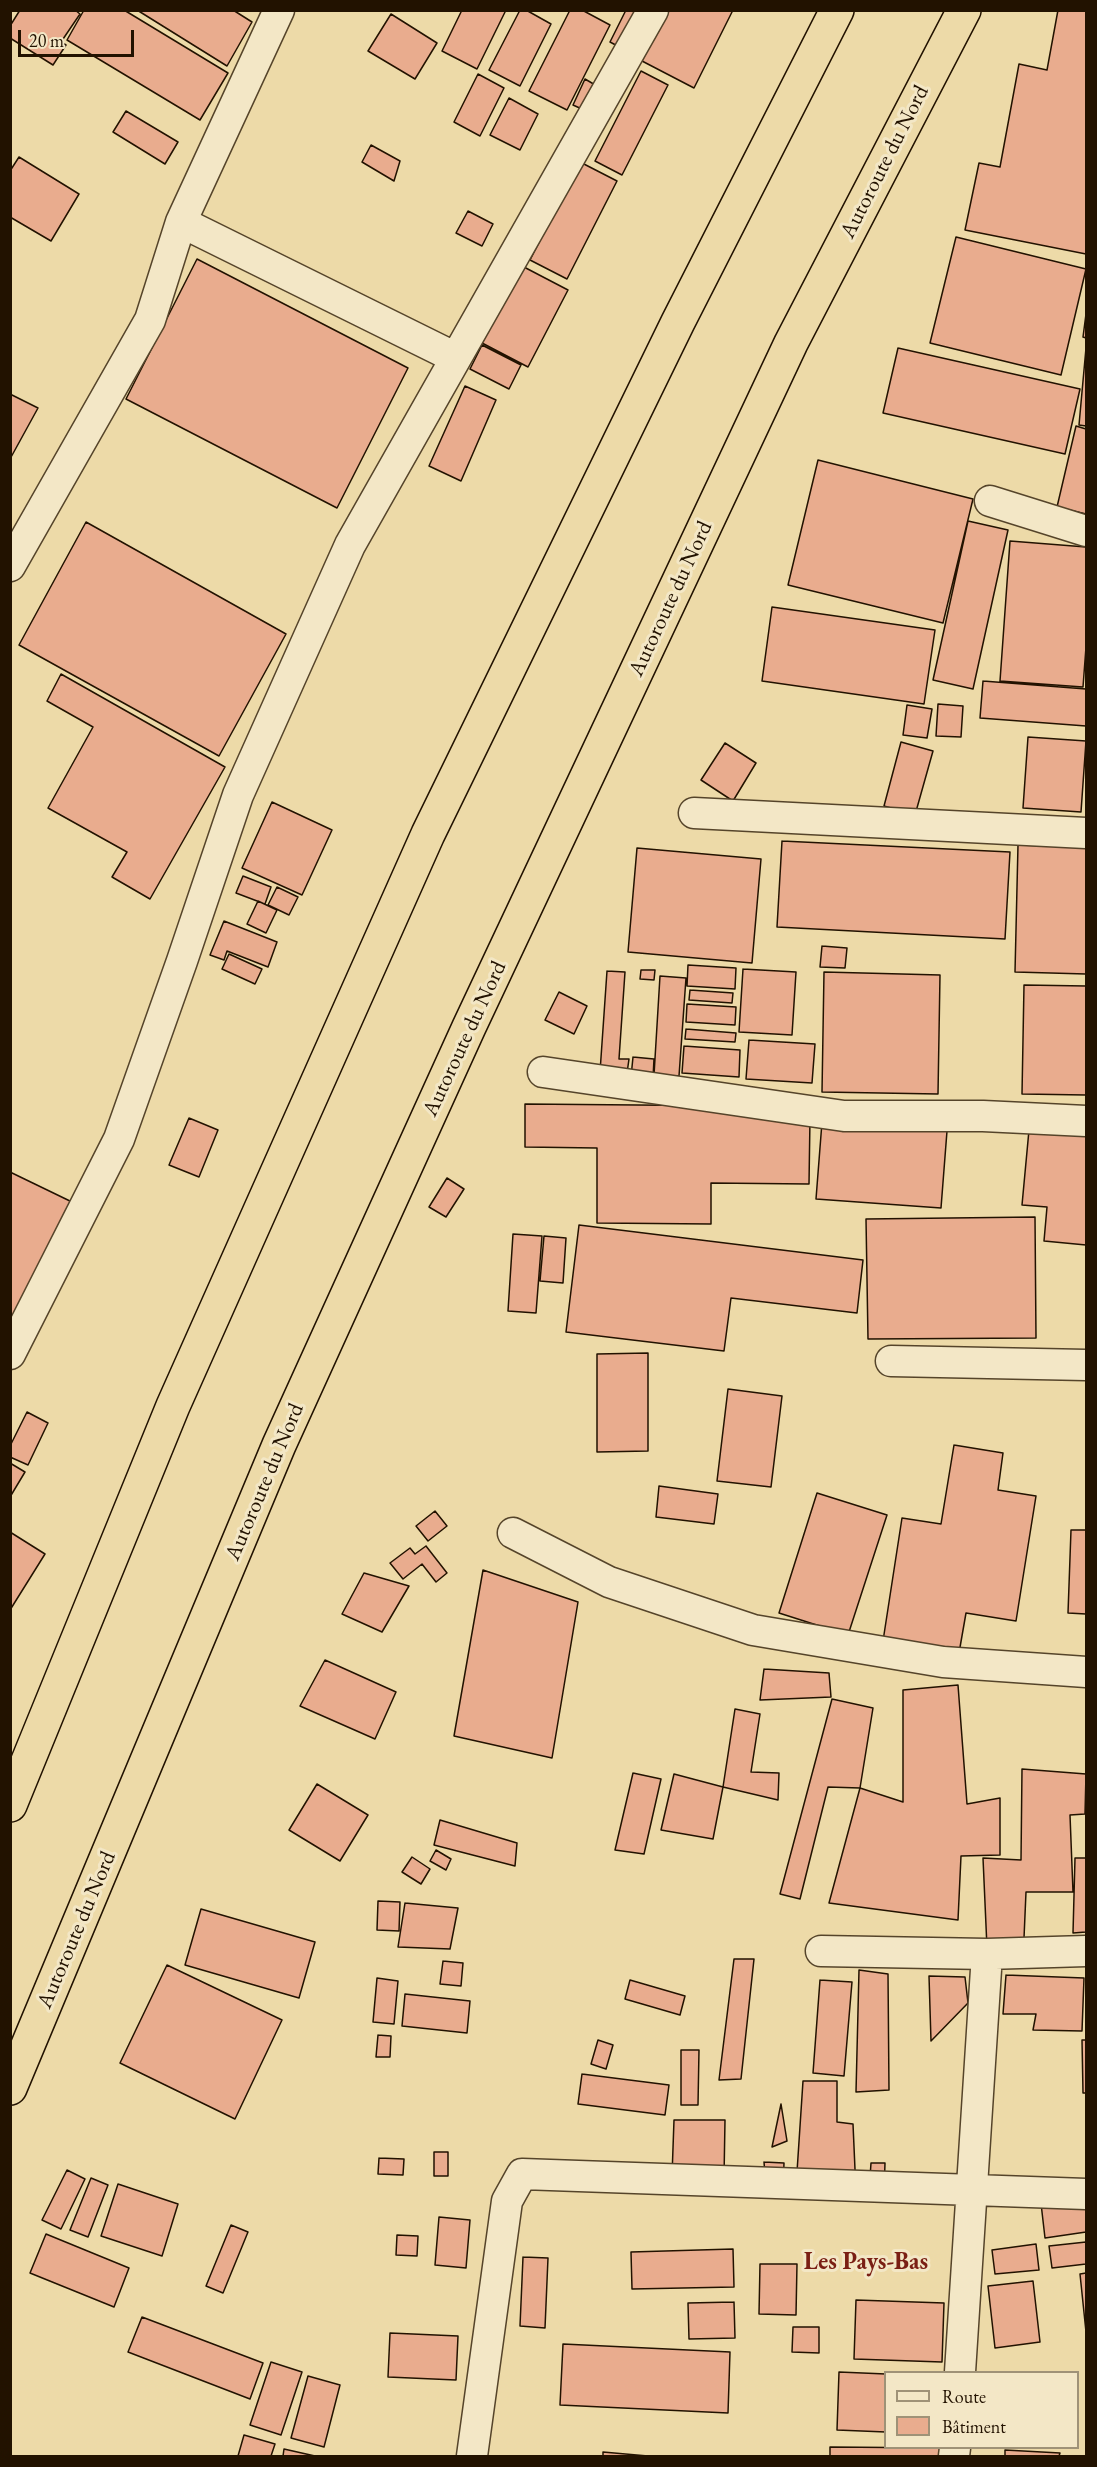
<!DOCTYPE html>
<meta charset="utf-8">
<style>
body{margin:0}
#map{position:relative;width:1097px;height:2467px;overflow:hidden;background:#eddaa8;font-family:"EB Garamond",serif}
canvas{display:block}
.frame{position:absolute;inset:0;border:12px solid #221200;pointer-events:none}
.legend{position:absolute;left:884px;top:2371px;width:195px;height:78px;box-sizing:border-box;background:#f3e7c6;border:2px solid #9f9277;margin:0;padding:8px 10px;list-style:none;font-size:18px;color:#221200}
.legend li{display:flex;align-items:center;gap:12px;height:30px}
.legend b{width:30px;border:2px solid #9f9277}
.scale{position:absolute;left:18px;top:30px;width:116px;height:27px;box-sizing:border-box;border:3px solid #221200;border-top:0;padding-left:8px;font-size:18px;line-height:21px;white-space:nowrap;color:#221200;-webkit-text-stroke:4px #f3e7c6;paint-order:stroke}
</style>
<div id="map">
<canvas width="1097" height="2467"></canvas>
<div class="frame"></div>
<ul class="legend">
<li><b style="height:8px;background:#f3e7c6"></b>Route</li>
<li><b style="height:16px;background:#e9ac8e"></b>Bâtiment</li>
</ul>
<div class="scale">20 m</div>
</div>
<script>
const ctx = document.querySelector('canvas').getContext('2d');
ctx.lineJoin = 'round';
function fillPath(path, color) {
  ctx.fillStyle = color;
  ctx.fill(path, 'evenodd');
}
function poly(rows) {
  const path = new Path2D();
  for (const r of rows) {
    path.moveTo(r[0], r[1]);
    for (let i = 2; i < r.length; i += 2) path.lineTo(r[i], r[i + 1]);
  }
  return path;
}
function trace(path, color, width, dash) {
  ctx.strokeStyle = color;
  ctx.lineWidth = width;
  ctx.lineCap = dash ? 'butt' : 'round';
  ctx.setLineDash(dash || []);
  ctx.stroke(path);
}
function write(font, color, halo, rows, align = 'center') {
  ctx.font = font + ' "EB Garamond",serif';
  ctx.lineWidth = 6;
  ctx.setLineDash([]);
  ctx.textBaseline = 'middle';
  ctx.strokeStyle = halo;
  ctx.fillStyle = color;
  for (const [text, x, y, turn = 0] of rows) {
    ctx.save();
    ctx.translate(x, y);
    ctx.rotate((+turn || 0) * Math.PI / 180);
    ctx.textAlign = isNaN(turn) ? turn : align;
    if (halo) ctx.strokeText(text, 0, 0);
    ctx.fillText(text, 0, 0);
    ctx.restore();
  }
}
const building = poly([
 [20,10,75,10,80,14,61,42,66,45,53,65,10,38,10,26,20,10],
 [84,10,124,10,228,73,200,120,67,40,84,10],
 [137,10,233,10,252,22,227,66,137,10],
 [462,10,506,10,477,69,442,51,462,10],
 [520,10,526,10,551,24,520,86,489,70,520,10],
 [570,10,582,10,610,25,567,110,529,91,570,10],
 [626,10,640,10,627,51,610,42,626,10],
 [667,10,733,10,694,88,642,61,667,10],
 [1058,10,1086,10,1086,254,965,230,979,163,1000,167,1019,64,1047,70,1058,10],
 [391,14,437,43,415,79,368,51,391,14],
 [641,71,668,85,622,175,595,161,641,71],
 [478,74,504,88,480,136,454,122,478,74],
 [585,79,597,86,584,110,573,105,585,79],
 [509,98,538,114,520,150,490,135,509,98],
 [126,111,178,142,165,164,113,132,126,111],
 [371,145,400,161,394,181,362,162,371,145],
 [19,157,79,194,51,241,10,217,10,171,19,157],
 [580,162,617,181,567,279,530,260,580,162],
 [468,211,493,224,482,246,456,233,468,211],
 [956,237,1086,269,1061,375,930,343,956,237],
 [197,259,408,368,337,508,126,399,197,259],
 [522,266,568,290,528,367,482,343,522,266],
 [1086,314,1086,338,1083,337,1086,314],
 [482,345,521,365,509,389,470,369,482,345],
 [898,348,1080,389,1065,454,883,413,898,348],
 [1086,348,1086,426,1079,425,1086,348],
 [465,386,496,400,461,481,429,466,465,386],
 [10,394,38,408,10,459,10,394],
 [1076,426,1086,429,1086,514,1057,507,1076,426],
 [818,460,973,499,943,623,788,585,818,460],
 [968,521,1008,530,973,689,933,680,968,521],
 [86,522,286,634,219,756,19,645,86,522],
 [1010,541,1086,547,1086,647,1083,687,1000,681,1010,541],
 [772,607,935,630,924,704,762,681,772,607],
 [61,674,225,767,150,899,112,877,127,852,48,808,93,727,47,701,61,674],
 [983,681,1086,689,1086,726,980,718,983,681],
 [938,704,963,706,961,737,936,736,938,704],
 [907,705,932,709,927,738,903,735,907,705],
 [1028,737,1086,741,1081,812,1023,808,1028,737],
 [901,742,933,751,915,815,884,806,901,742],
 [725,743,756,763,733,801,701,780,725,743],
 [272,802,332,830,302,895,242,868,272,802],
 [782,841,1010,852,1005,939,777,927,782,841],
 [1018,845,1086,847,1086,974,1015,972,1018,845],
 [637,848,761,859,752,963,628,952,637,848],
 [243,876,271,887,265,904,236,893,243,876],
 [277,887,298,897,289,915,268,905,277,887],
 [258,901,277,910,266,933,247,924,258,901],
 [224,921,277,942,268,967,227,951,224,960,210,955,224,921],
 [822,946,847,948,845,968,820,967,822,946],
 [229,954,262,969,255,984,222,969,229,954],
 [688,965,736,968,735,989,687,986,688,965],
 [743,969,796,972,792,1035,739,1032,743,969],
 [641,970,655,970,654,980,640,979,641,970],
 [607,971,625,972,619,1059,629,1059,627,1073,600,1072,607,971],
 [824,972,940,975,938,1094,822,1092,824,972],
 [660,976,686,978,679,1076,654,1075,660,976],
 [1024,985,1086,986,1086,1095,1022,1094,1024,985],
 [690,990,733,993,732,1003,689,1000,690,990],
 [559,992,587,1006,574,1034,545,1020,559,992],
 [687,1004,736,1007,735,1025,686,1022,687,1004],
 [686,1029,736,1033,735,1042,685,1039,686,1029],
 [749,1040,815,1044,812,1083,746,1079,749,1040],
 [684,1046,740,1050,739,1077,682,1073,684,1046],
 [633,1057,654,1059,653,1078,631,1077,633,1057],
 [525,1104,749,1106,749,1117,810,1118,809,1184,711,1183,711,1224,597,1223,597,1148,525,1147,525,1104],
 [189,1118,218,1130,199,1177,169,1165,189,1118],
 [822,1122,947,1131,941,1208,816,1199,822,1122],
 [1029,1130,1086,1135,1086,1245,1044,1241,1047,1207,1022,1205,1029,1130],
 [10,1172,72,1202,10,1329,10,1172],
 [447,1178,464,1189,446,1217,429,1207,447,1178],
 [1035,1217,1036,1338,868,1339,866,1219,1035,1217],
 [579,1225,863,1260,857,1313,731,1298,724,1351,566,1332,579,1225],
 [513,1234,542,1236,536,1313,508,1311,513,1234],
 [544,1236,566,1238,563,1283,540,1281,544,1236],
 [648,1353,648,1451,597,1452,597,1354,648,1353],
 [728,1389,782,1396,771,1487,717,1481,728,1389],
 [27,1412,48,1423,28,1465,10,1457,10,1446,27,1412],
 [954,1445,1003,1453,998,1490,1036,1496,1016,1621,966,1613,959,1653,883,1641,902,1518,941,1524,954,1445],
 [10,1463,25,1472,10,1497,10,1463],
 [659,1486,718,1494,714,1524,656,1517,659,1486],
 [817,1493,887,1515,848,1635,779,1613,817,1493],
 [435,1511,447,1526,428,1541,416,1526,435,1511],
 [1071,1530,1086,1530,1086,1614,1068,1613,1071,1530],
 [10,1532,45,1554,10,1610,10,1532],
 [426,1546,447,1573,436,1582,422,1564,403,1579,390,1563,410,1548,415,1554,426,1546],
 [483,1570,578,1602,552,1758,454,1736,483,1570],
 [364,1573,409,1586,382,1632,342,1614,364,1573],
 [325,1660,396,1692,375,1739,300,1706,325,1660],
 [764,1669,829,1673,831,1697,760,1700,764,1669],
 [958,1685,967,1804,1000,1798,1000,1855,961,1856,958,1920,829,1903,860,1788,903,1802,903,1690,958,1685],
 [832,1699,873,1708,860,1788,828,1787,800,1899,780,1894,832,1699],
 [735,1709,760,1714,751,1772,779,1773,778,1800,723,1787,735,1709],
 [1022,1769,1086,1774,1085,1814,1070,1815,1073,1892,1026,1892,1024,1938,987,1948,983,1858,1021,1860,1022,1769],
 [633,1773,661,1779,644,1854,615,1850,633,1773],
 [674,1774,723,1787,713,1839,661,1830,674,1774],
 [317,1784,368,1815,340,1861,289,1830,317,1784],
 [440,1820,517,1843,515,1866,434,1845,440,1820],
 [436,1850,451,1859,446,1870,430,1861,436,1850],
 [412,1857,430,1869,421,1884,402,1872,412,1857],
 [1075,1858,1086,1858,1086,1932,1073,1933,1075,1858],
 [378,1901,400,1902,399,1931,377,1930,378,1901],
 [405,1903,458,1908,450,1949,398,1947,405,1903],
 [201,1909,315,1942,299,1998,185,1965,201,1909],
 [734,1959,754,1959,741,2079,719,2080,734,1959],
 [443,1961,463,1963,461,1986,440,1984,443,1961],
 [167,1965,282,2020,235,2119,120,2063,167,1965],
 [859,1970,888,1974,889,2090,856,2092,859,1970],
 [1006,1975,1084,1978,1082,2031,1033,2030,1036,2014,1003,2014,1006,1975],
 [929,1976,965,1977,968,2003,931,2041,929,1976],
 [377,1978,398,1981,394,2024,373,2022,377,1978],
 [630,1980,685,1996,680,2015,625,1999,630,1980],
 [820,1980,852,1982,844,2076,813,2073,820,1980],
 [405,1994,470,2001,467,2033,402,2026,405,1994],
 [378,2035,391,2036,390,2057,376,2057,378,2035],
 [598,2040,613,2045,606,2069,591,2064,598,2040],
 [1082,2040,1086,2040,1086,2093,1083,2093,1082,2040],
 [681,2050,699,2050,698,2105,681,2105,681,2050],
 [582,2074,669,2085,665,2115,578,2104,582,2074],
 [803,2081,837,2081,837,2122,853,2124,856,2192,796,2187,803,2081],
 [781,2104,787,2141,772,2147,781,2104],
 [674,2120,725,2120,724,2178,672,2176,674,2120],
 [434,2152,448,2152,448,2176,434,2176,434,2152],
 [379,2158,404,2159,403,2175,378,2174,379,2158],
 [764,2162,784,2163,783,2188,766,2187,764,2162],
 [871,2163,885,2163,884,2193,869,2192,871,2163],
 [67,2170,85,2179,61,2229,42,2220,67,2170],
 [91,2178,108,2185,88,2237,70,2230,91,2178],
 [1086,2180,1086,2232,1045,2238,1039,2186,1086,2180],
 [118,2184,178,2204,162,2256,101,2236,118,2184],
 [439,2217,470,2220,466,2268,435,2265,439,2217],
 [231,2225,248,2232,223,2293,206,2286,231,2225],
 [46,2234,129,2268,114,2307,30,2273,46,2234],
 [397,2235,418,2236,417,2256,396,2255,397,2235],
 [1086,2242,1086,2264,1052,2268,1049,2246,1086,2242],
 [1036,2244,1039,2270,995,2274,992,2250,1036,2244],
 [733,2249,734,2287,632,2289,631,2252,733,2249],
 [523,2257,548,2258,545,2328,520,2326,523,2257],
 [760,2264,797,2264,796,2315,759,2314,760,2264],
 [1086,2273,1086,2332,1080,2274,1086,2273],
 [1033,2281,1040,2342,995,2348,988,2286,1033,2281],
 [856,2300,944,2303,942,2362,854,2359,856,2300],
 [734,2302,735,2338,689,2339,688,2303,734,2302],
 [142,2317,263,2363,250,2399,128,2352,142,2317],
 [793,2327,819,2327,819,2353,792,2352,793,2327],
 [390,2333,458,2336,456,2380,388,2377,390,2333],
 [563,2344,730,2352,728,2413,560,2405,563,2344],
 [271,2362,302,2372,281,2435,250,2425,271,2362],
 [839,2372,886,2374,886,2432,837,2430,839,2372],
 [308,2376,340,2385,324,2447,291,2438,308,2376],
 [244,2435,275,2444,271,2456,238,2456,244,2435],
 [830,2447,949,2448,949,2456,830,2456,830,2447],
 [284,2449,315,2456,283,2456,284,2449],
 [1005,2450,1060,2453,1059,2456,1005,2456,1005,2450],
 [603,2452,648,2456,603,2456,603,2452]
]);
fillPath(building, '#e9ac8e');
trace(building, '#221200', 1.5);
const street = poly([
 [181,222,454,357],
 [990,501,1086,531],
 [10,566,150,320,181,222,279,10],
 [694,813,1086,833],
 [543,1072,844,1116,983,1116,1086,1121],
 [10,1354,119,1139,182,961,238,795,350,545,653,10],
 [891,1361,1086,1365],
 [513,1533,609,1582,753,1630,943,1662,1086,1672],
 [821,1951,987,1954,1086,1951],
 [960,2372,987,1954],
 [472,2456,507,2201,522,2174,1086,2194],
 [954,2456,955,2448]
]);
const highway = poly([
 [10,1805,173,1406,428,834,678,322,837,10],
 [10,2088,279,1445,469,1027,791,343,964,10]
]);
trace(street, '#55442a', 33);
trace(highway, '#221200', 36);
trace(street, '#f3e7c6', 30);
trace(highway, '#eddaa8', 33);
write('22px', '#221200', '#f3e7c6', [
 ["Autoroute du Nord",885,162,-63],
 ["Autoroute du Nord",671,599,-65],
 ["Autoroute du Nord",465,1039,-65],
 ["Autoroute du Nord",265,1482,-67],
 ["Autoroute du Nord",77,1930,-67]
]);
write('bold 24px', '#7a1f14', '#f3e7c6', [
 ["Les Pays-Bas",866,2262]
]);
</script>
